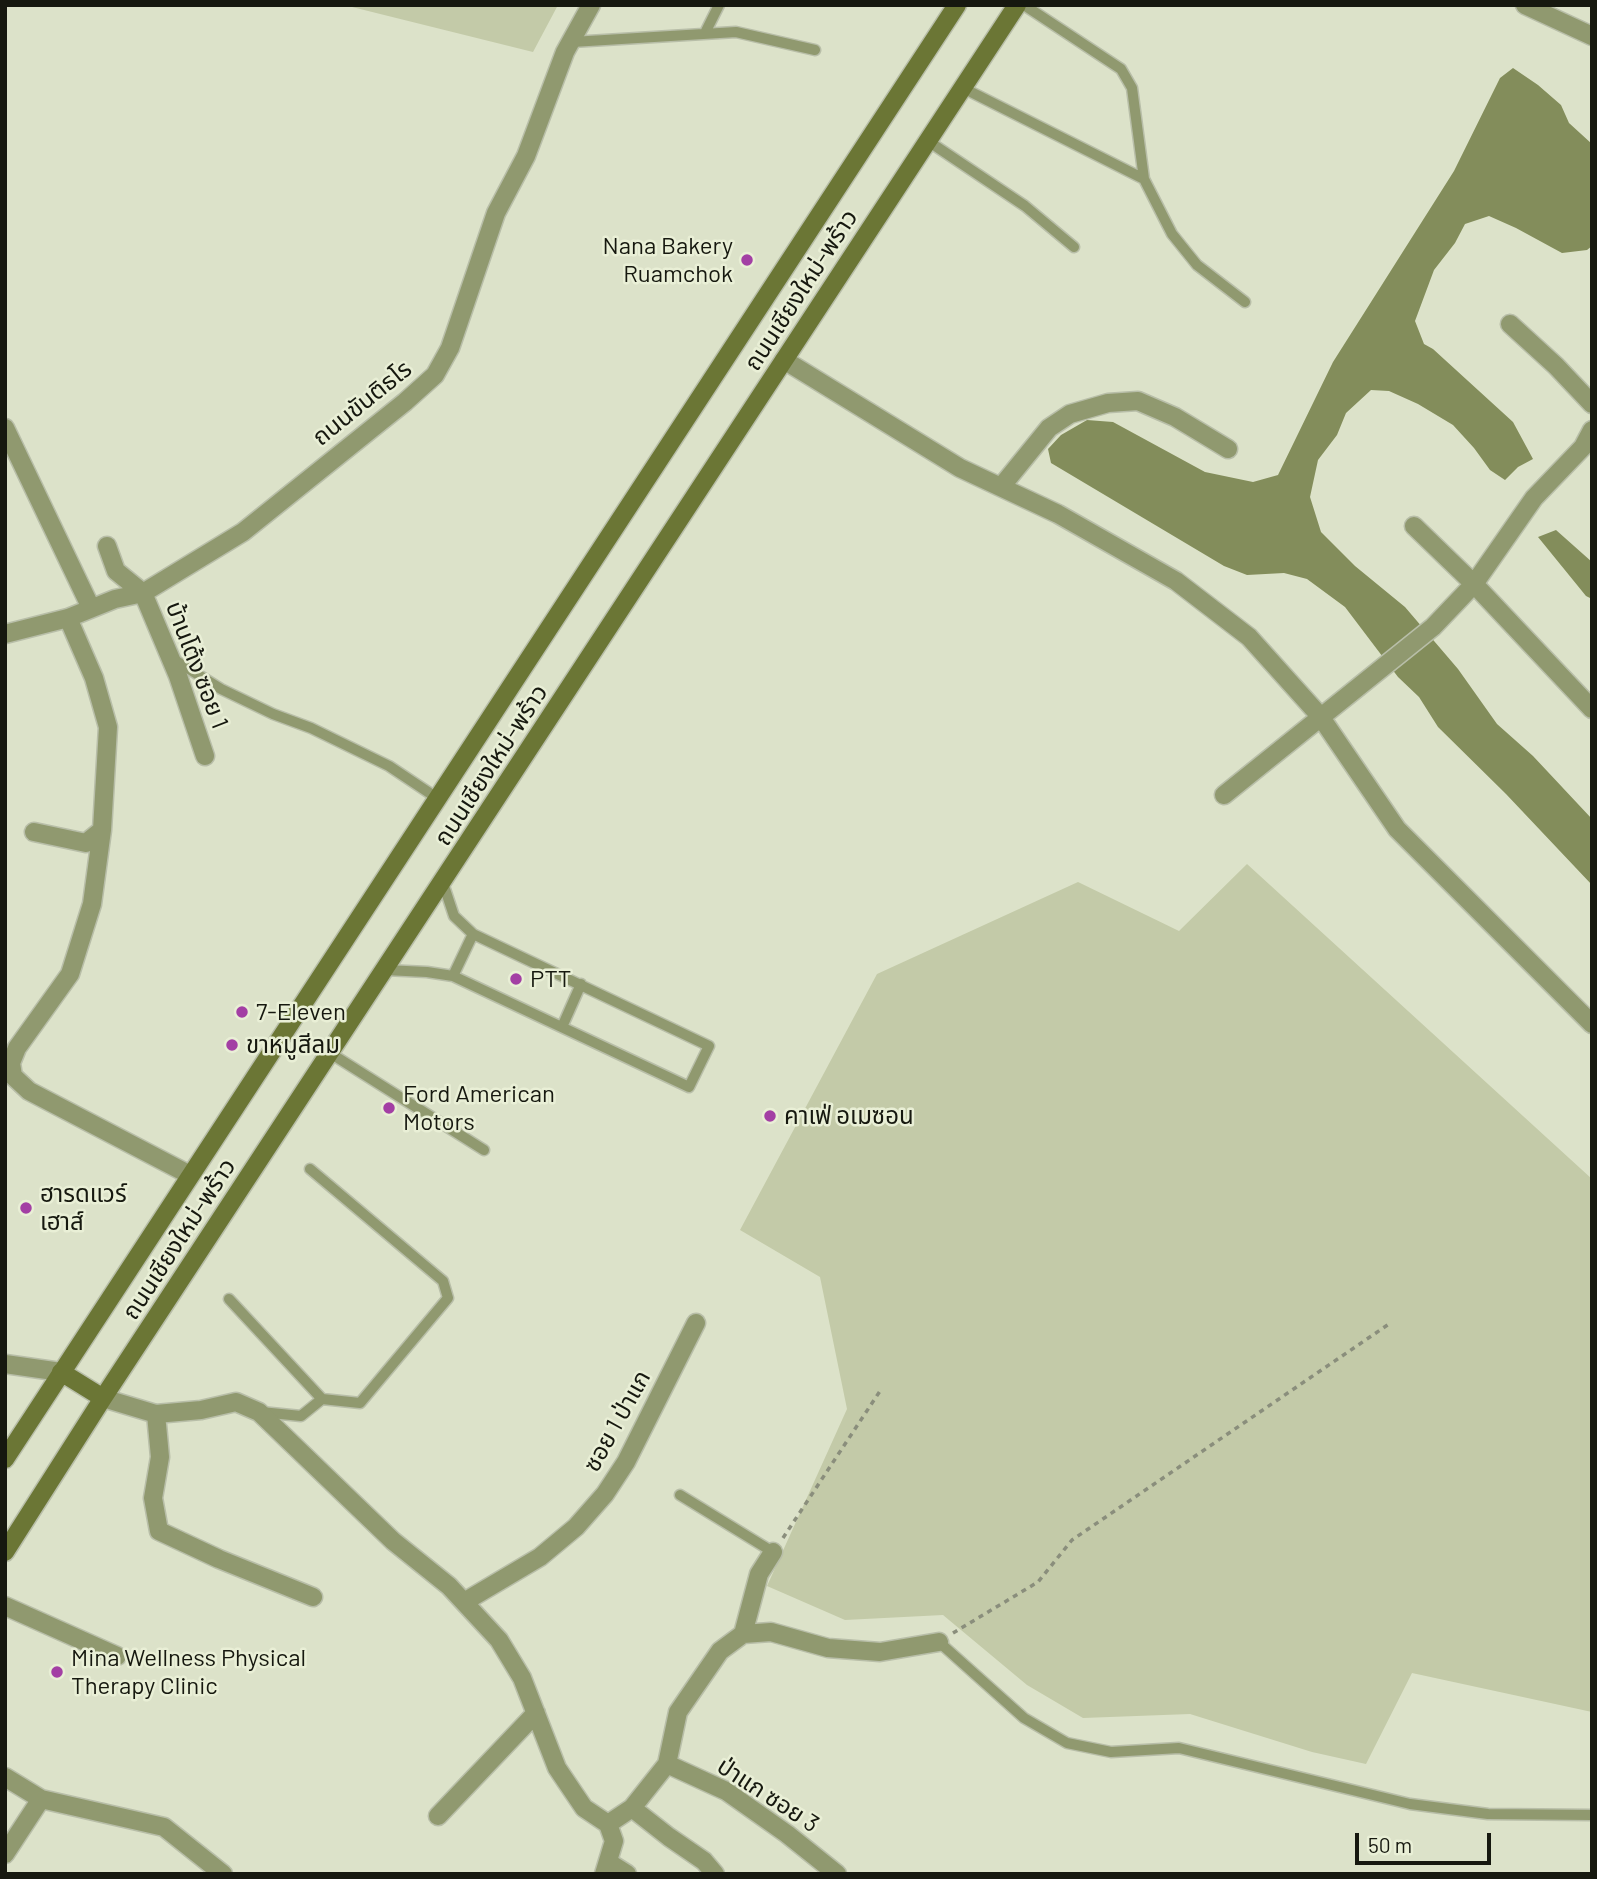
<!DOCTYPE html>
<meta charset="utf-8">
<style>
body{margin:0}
#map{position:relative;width:1597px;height:1879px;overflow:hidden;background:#dce2c9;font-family:Barlow,sans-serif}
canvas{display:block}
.frame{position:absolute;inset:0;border:7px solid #16180f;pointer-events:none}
.scale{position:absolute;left:1355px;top:1833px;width:136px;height:32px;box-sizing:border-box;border:4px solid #16180f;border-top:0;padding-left:9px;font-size:21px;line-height:24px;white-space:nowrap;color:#16180f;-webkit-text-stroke:5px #e9efd6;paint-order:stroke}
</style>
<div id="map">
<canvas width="1597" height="1879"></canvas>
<div class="frame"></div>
<div class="scale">50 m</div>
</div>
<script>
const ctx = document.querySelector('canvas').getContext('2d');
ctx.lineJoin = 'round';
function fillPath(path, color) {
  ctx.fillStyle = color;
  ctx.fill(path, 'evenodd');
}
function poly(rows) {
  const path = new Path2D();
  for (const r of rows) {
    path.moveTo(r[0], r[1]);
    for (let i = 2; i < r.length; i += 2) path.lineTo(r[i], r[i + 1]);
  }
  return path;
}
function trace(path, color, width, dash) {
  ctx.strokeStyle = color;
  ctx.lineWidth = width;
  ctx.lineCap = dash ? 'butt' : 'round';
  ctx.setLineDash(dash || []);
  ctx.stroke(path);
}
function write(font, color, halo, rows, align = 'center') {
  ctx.font = font + ' Barlow,"Noto Sans Thai",sans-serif';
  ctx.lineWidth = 5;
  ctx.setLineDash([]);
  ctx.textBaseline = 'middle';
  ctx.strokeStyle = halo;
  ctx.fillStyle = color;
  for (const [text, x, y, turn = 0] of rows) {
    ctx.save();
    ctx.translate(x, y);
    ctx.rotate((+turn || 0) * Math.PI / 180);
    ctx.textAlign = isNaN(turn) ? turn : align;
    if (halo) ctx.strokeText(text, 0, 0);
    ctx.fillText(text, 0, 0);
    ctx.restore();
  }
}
fillPath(poly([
 [344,5,558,5,533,52],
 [1247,864,1592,1179,1592,1712,1412,1673,1366,1764,1312,1752,1190,1714,1083,1718,1027,1685,943,1615,845,1620,767,1586,847,1409,820,1277,740,1230,877,974,1078,882,1179,931]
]), '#c3caa8');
fillPath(poly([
 [1513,68,1538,85,1561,105,1569,123,1592,144,1592,246,1587,250,1562,253,1516,228,1489,216,1465,224,1455,243,1434,270,1415,321,1424,344,1433,349,1513,422,1533,459,1518,467,1505,480,1490,470,1474,448,1453,425,1418,404,1389,391,1371,390,1346,413,1337,435,1318,460,1310,497,1321,532,1355,566,1405,607,1458,669,1497,724,1533,756,1592,819,1592,885,1506,794,1438,727,1419,697,1398,677,1345,607,1307,579,1284,573,1247,575,1224,566,1051,463,1048,449,1061,435,1087,420,1113,422,1205,472,1253,482,1278,475,1333,362,1454,171,1500,78],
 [1556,530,1592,562,1592,599,1586,596,1538,537]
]), '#838d5b');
const lane = poly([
 [1024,5,1121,69,1132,88,1144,179,1172,234,1197,265,1245,302],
 [705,33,719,5],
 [572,42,736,32,815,50],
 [963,88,1144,179],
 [928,141,1025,206,1074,247],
 [173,659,221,689,273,714,311,728,389,766,437,798],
 [385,970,427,972,453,976,689,1087,709,1046,473,934,454,916,443,883],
 [453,976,473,934],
 [562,1027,581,984],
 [330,1053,484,1150],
 [229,1299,322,1399],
 [261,1412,301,1416,322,1399,360,1403,448,1298,443,1281,310,1169],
 [680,1495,773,1552],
 [939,1642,1024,1718,1067,1743,1111,1752,1179,1748,1410,1804,1488,1814,1592,1815]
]);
const street = poly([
 [1525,5,1592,36],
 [1510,324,1556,366,1592,404],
 [784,360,960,468,1058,514,1176,581,1249,637,1320,716,1397,829,1592,1024],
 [5,428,91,608],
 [1001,487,1049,428,1070,414,1108,403,1138,401,1175,417,1228,449],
 [1414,526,1474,584,1592,709],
 [107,546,116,571,143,593,178,676,205,756],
 [5,634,68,618,115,599,143,593,243,532,405,402,435,375,450,348,496,213,526,156,565,52,591,5],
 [1224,795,1433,627,1474,584,1534,498,1583,447,1592,430],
 [102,830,92,904,70,974,17,1048,11,1063,13,1076,29,1091,190,1175],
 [34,832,86,843,102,830,108,727,94,678,68,618],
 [5,1364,61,1372],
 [103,1398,156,1414,201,1410,236,1402,259,1412,393,1541,449,1586,499,1640,522,1678,557,1768,584,1808,608,1824,614,1841,604,1874],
 [156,1414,160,1457,153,1498,159,1531,219,1559,313,1597],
 [464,1602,540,1557,576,1527,605,1494,626,1462,696,1323],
 [5,1606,117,1656],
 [743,1634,759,1574,773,1552],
 [667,1764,726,1791,787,1834,837,1874],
 [5,1777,41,1799,164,1827,223,1874],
 [632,1808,669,1837,704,1861,715,1874],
 [438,1816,536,1713],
 [608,1824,632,1808,667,1764,678,1712,720,1651,743,1634,771,1632,828,1648,880,1652,939,1642],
 [5,1854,41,1799],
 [608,1862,627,1874]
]);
const secondary = poly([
 [61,1372,103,1398],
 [5,1459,957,5],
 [5,1552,103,1398,1017,5]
]);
trace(lane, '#b8bea8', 13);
trace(street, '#b8bea8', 21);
trace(secondary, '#b8bea8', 21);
trace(poly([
 [783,1538,882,1388],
 [953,1633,1038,1582,1072,1540,1389,1324]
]), '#8a8e7c', 3.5, [5, 5]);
trace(lane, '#90996f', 10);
trace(street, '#90996f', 18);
trace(secondary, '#6b7635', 18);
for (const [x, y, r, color] of [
 [747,260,7,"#a33fa4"],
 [516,979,7,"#a33fa4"],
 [242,1012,7,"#a33fa4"],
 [232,1045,7,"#a33fa4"],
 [389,1108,7,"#a33fa4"],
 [770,1116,7,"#a33fa4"],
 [26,1208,7,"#a33fa4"],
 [57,1672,7,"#a33fa4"]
]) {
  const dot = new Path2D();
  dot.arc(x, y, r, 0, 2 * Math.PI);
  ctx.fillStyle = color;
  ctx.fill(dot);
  trace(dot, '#e9efd6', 2.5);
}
write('24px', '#16180f', '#e9efd6', [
 ["Nana Bakery",733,246,"right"],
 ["Ruamchok",733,274,"right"],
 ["PTT",530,979],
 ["7-Eleven",256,1012],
 ["ขาหมูสีลม",246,1045],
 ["Ford American",403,1094],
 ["Motors",403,1122],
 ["คาเฟ่ อเมซอน",784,1116],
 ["ฮารดแวร์",40,1194],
 ["เฮาส์",40,1222],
 ["Mina Wellness Physical",71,1658],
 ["Therapy Clinic",71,1686]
], 'left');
write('24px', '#16180f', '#e9efd6', [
 ["ถนนเชียงใหม่-พร้าว",801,290,-57],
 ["ถนนขันติธโร",362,403,-39],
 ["บ้านโต้ง ซอย 1",197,665,69],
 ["ถนนเชียงใหม่-พร้าว",491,765,-57],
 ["ถนนเชียงใหม่-พร้าว",179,1239,-57],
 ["ซอย 1 ป่าแก",617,1421,-61],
 ["ป่าแก ซอย 3",768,1795,33]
]);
</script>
